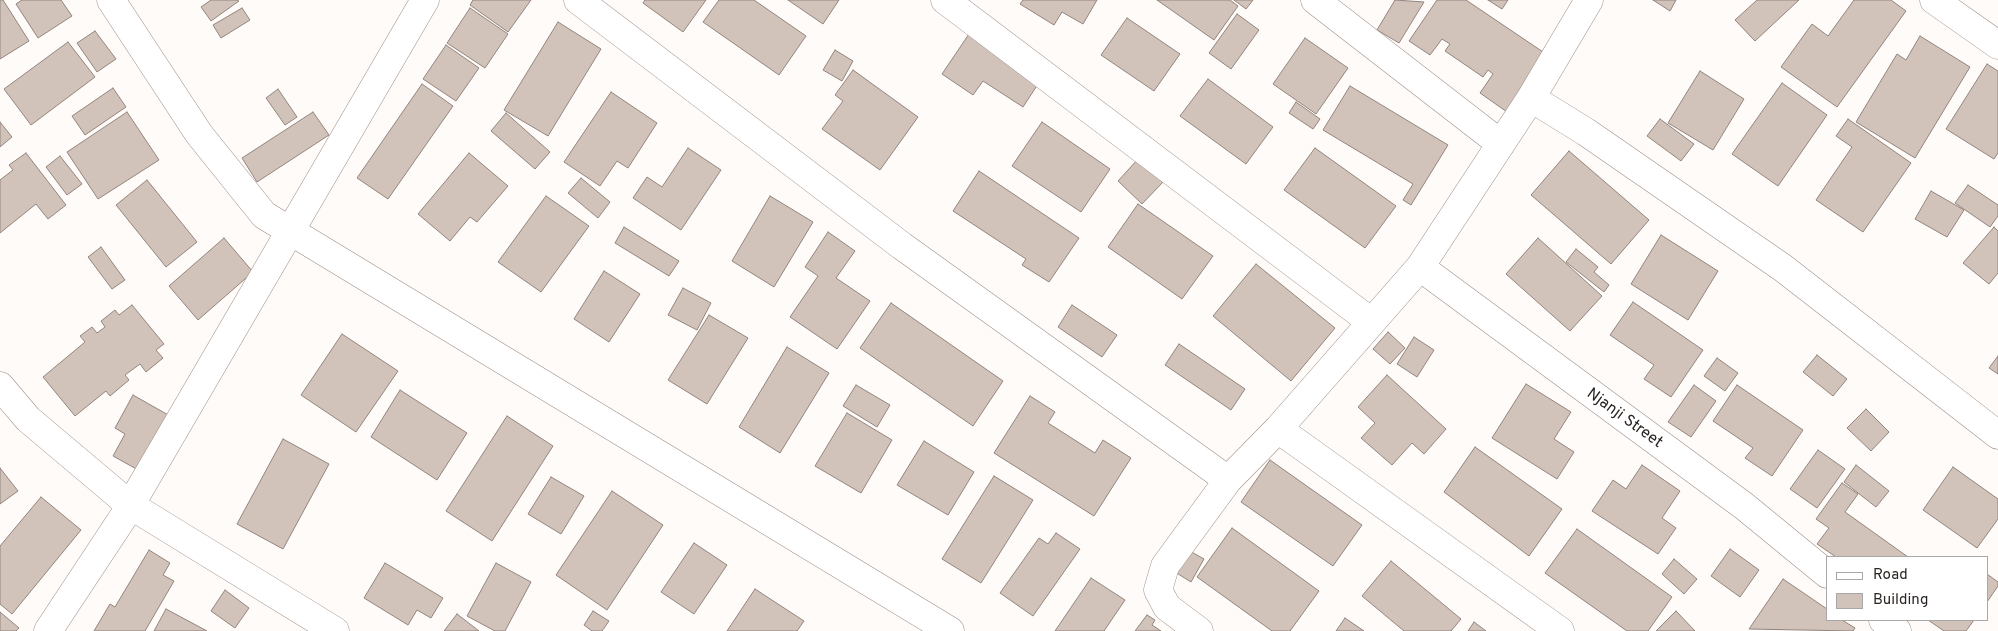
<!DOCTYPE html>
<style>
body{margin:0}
#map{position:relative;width:1998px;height:631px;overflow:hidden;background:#fefbf9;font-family:Overpass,sans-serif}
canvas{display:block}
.legend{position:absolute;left:1826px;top:556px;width:162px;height:65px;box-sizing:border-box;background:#fff;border:1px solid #aaa8a7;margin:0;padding:6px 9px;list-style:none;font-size:15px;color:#2b2522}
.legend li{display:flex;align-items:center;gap:10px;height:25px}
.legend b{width:25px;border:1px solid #aaa8a7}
</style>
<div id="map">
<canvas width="1998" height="631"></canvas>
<ul class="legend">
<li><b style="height:6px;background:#fff"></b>Road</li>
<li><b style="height:14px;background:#d1c2ba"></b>Building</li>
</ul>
</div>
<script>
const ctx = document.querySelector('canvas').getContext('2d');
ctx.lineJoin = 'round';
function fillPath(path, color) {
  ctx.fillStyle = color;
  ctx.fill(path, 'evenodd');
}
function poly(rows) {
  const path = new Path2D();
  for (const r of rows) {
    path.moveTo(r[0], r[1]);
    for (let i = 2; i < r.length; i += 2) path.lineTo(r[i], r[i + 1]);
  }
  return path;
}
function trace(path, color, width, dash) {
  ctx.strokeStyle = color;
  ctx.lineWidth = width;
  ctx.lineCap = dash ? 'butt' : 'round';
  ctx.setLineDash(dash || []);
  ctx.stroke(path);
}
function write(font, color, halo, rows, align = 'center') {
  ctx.font = font + ' Overpass,sans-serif';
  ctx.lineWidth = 4.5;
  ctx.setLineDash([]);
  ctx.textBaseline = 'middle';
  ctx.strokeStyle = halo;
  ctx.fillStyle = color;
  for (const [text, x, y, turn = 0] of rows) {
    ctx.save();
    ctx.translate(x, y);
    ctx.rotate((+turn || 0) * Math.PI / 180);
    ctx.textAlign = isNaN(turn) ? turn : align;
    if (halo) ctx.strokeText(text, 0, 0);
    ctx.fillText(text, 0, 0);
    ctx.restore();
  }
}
const building = poly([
 [0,0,3,0,29,41,0,59,0,0],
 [22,0,61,0,72,16,38,38,16,4,22,0],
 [211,0,237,0,239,1,211,21,201,7,211,0],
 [473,0,531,0,508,32,470,5,473,0],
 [645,0,706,0,683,32,643,3,645,0],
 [719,0,754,0,806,36,779,75,703,22,719,0],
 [788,0,839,0,823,24,788,0],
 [1023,0,1097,0,1083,24,1062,12,1054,25,1020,4,1023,0],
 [1157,0,1230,0,1238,6,1214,40,1157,0],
 [1234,0,1253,0,1246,9,1234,0],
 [1395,0,1424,2,1399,43,1377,30,1395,0],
 [1437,0,1466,0,1546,54,1507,112,1480,93,1493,74,1488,70,1483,77,1445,51,1450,44,1442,39,1430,55,1409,41,1437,0],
 [1488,0,1508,0,1502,9,1488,0],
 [1653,0,1676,0,1670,11,1653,0],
 [1757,0,1799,0,1755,41,1735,20,1757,0],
 [1854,0,1891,0,1906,11,1837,107,1781,67,1812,24,1828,36,1854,0],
 [242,8,250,20,221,38,213,25,242,8],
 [470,8,508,34,485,68,447,43,470,8],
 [1237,14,1259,30,1231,69,1209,53,1237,14],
 [1127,18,1180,54,1154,91,1101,55,1127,18],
 [558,22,601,49,548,136,504,110,558,22],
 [95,31,116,59,97,72,77,43,95,31],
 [969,34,1040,81,1023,107,983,81,973,95,942,74,969,34],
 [1920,36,1970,67,1915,158,1856,122,1897,54,1906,60,1920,36],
 [1305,38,1348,68,1316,114,1273,84,1305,38],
 [68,42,95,77,31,125,4,89,68,42],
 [446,45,479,68,456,101,423,79,446,45],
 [835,50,853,61,842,81,823,70,835,50],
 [1987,64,1998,71,1998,153,1994,159,1946,129,1987,64],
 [853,70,918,117,880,170,822,129,843,101,835,95,853,70],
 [1700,71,1744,99,1713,150,1668,123,1700,71],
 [1208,79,1273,127,1246,164,1180,116,1208,79],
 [1782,83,1827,115,1778,186,1732,154,1782,83],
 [422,84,453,106,388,199,357,178,422,84],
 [1350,86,1448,145,1411,205,1403,200,1413,184,1323,130,1350,86],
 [113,88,126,107,85,135,72,116,113,88],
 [278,89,297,117,285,125,266,98,278,89],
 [611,92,657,123,628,168,617,161,600,186,564,162,611,92],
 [1296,102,1320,119,1313,129,1289,113,1296,102],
 [127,112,159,160,98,199,67,152,127,112],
 [313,112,329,135,257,182,242,158,313,112],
 [506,113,550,152,535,169,491,131,506,113],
 [1660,119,1694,144,1681,161,1647,136,1660,119],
 [1848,119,1911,163,1863,232,1816,200,1852,147,1836,136,1848,119],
 [0,122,12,137,0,147,0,122],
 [1042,122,1110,169,1081,212,1012,166,1042,122],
 [688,148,721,170,681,230,633,198,647,177,662,187,688,148],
 [1315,148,1396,206,1365,248,1284,190,1315,148],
 [1569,151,1649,220,1611,264,1531,195,1569,151],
 [26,153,66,205,48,219,36,204,0,233,0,180,13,170,9,165,26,153],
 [469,153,508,186,477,222,470,217,450,241,418,214,469,153],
 [60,156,82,184,67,195,46,167,60,156],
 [1139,158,1164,181,1142,204,1118,181,1139,158],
 [979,171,1079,238,1049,282,1022,265,1026,259,953,211,979,171],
 [581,178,610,202,598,218,568,193,581,178],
 [147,180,197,242,166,267,116,205,147,180],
 [1968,185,1998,205,1998,216,1990,227,1955,203,1968,185],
 [1931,191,1964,210,1947,237,1915,219,1931,191],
 [546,196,589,226,541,292,498,262,546,196],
 [770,196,813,222,774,287,732,261,770,196],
 [1138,204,1213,256,1182,299,1108,247,1138,204],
 [624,227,679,261,669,276,615,243,624,227],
 [1994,227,1998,231,1998,273,1989,284,1963,263,1994,227],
 [828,232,855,251,836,278,870,301,837,349,790,317,818,276,805,267,828,232],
 [1661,235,1718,271,1688,320,1631,284,1661,235],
 [224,238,253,272,198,320,169,286,224,238],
 [1538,238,1602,296,1570,331,1506,274,1538,238],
 [101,247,125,280,112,289,88,257,101,247],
 [1576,249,1598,267,1594,272,1609,285,1604,292,1566,262,1576,249],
 [1256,264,1335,328,1291,381,1213,316,1256,264],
 [604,271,640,294,609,342,574,319,604,271],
 [683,288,711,303,697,330,668,315,683,288],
 [1633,302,1703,350,1671,397,1644,379,1654,365,1610,335,1633,302],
 [891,303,1003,381,973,426,860,348,891,303],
 [132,305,164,344,156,350,163,358,146,372,140,364,125,375,129,380,110,396,106,391,75,416,43,377,85,342,80,336,92,327,97,333,105,327,101,321,115,310,119,315,132,305],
 [1072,305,1117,335,1102,357,1058,327,1072,305],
 [709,315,748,338,707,404,668,380,709,315],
 [1388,332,1405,348,1390,364,1373,349,1388,332],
 [342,334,398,371,356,432,301,395,342,334],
 [1414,337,1434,350,1417,377,1397,364,1414,337],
 [1179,344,1245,389,1231,410,1165,365,1179,344],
 [787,347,829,373,780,453,739,427,787,347],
 [1817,355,1847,379,1833,396,1803,372,1817,355],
 [1998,356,1998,374,1989,368,1998,356],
 [1717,358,1738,373,1725,391,1704,376,1717,358],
 [1387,375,1446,429,1424,454,1412,443,1392,465,1361,438,1375,423,1358,407,1387,375],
 [1526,384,1571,412,1554,439,1574,452,1557,479,1492,438,1526,384],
 [856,385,890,405,877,427,843,406,856,385],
 [1694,385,1716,401,1691,437,1668,422,1694,385],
 [1737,385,1803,430,1772,476,1745,458,1753,448,1713,421,1737,385],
 [400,390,467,433,437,480,371,437,400,390],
 [133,395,170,416,140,471,113,456,125,434,115,428,133,395],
 [1030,396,1055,412,1048,423,1095,453,1103,440,1131,458,1094,516,994,453,1030,396],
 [1866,409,1889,432,1871,451,1847,428,1866,409],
 [847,413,892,440,861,493,815,466,847,413],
 [507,416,553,446,492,541,446,511,507,416],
 [283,439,329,464,283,549,237,524,283,439],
 [924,441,974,472,948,515,897,485,924,441],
 [1475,447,1562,509,1529,556,1444,492,1475,447],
 [1818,450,1845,469,1817,508,1790,489,1818,450],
 [1270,460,1362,525,1333,566,1241,502,1270,460],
 [1642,465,1680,491,1662,518,1676,528,1658,554,1592,511,1613,480,1626,489,1642,465],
 [1856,465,1889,491,1876,507,1844,482,1856,465],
 [1953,467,1998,499,1998,519,1977,548,1923,510,1953,467],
 [0,468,18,491,0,504,0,468],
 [994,476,1033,500,981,583,942,559,994,476],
 [551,477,584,496,561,534,528,514,551,477],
 [1842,483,1858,494,1845,512,1908,557,1836,557,1817,544,1829,528,1816,519,1842,483],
 [612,491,663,525,607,610,556,575,612,491],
 [41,497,81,530,12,614,0,604,0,546,41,497],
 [1232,528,1319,591,1290,631,1272,631,1197,577,1232,528],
 [1577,529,1672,597,1648,631,1627,631,1545,573,1577,529],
 [1056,533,1080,549,1033,616,1000,593,1039,538,1048,544,1056,533],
 [694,543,727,565,694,614,661,592,694,543],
 [1730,549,1759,570,1740,597,1711,576,1730,549],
 [149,550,170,563,163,575,174,581,145,631,94,631,110,604,115,607,149,550],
 [1188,550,1204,559,1191,582,1175,572,1188,550],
 [1674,559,1697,579,1684,594,1662,574,1674,559],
 [1391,561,1461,619,1451,631,1404,631,1362,596,1391,561],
 [385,563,443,598,431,618,417,610,408,625,364,598,385,563],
 [496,563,531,582,505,631,495,631,467,616,496,563],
 [1987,574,1998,582,1998,586,1987,602,1987,574],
 [1091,578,1125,600,1104,631,1055,631,1091,578],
 [1783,579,1827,609,1827,620,1842,620,1855,628,1853,631,1749,629,1783,579],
 [755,589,804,621,797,631,727,631,755,589],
 [225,590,249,608,235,628,211,611,225,590],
 [166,609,207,631,154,631,166,609],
 [593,611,609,621,602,631,592,631,584,625,593,611],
 [1676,611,1695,631,1656,631,1676,611],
 [0,612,19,628,16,631,0,631,0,612],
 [457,614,479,631,444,631,457,614],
 [1147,615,1155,620,1152,625,1161,631,1135,631,1147,615],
 [1345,618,1364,631,1336,631,1345,618],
 [1928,620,1974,620,1966,631,1944,631,1928,620],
 [1474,622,1486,631,1468,631,1474,622]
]);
fillPath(building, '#d1c2ba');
trace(building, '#93857e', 1);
const minor = poly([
 [111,0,199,134,264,215,950,631],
 [578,0,902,246,1228,480],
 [945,0,1370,321],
 [1315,0,1501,144],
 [1934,0,1998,45],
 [1531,98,1586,132,1783,268,1998,435],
 [1420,267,1744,506,1827,574],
 [0,386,28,419,130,505,335,631],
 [1278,429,1560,631],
 [1883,620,1897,631],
 [48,631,124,516,425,0],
 [1199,631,1167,607,1158,590,1165,566,1228,480,1278,429,1420,267,1531,98,1589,0]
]);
trace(minor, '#9d8e87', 29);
trace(minor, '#fff', 28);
write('16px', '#2b2522', '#fff', [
 ["Njanji Street",1624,419,36]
]);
</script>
